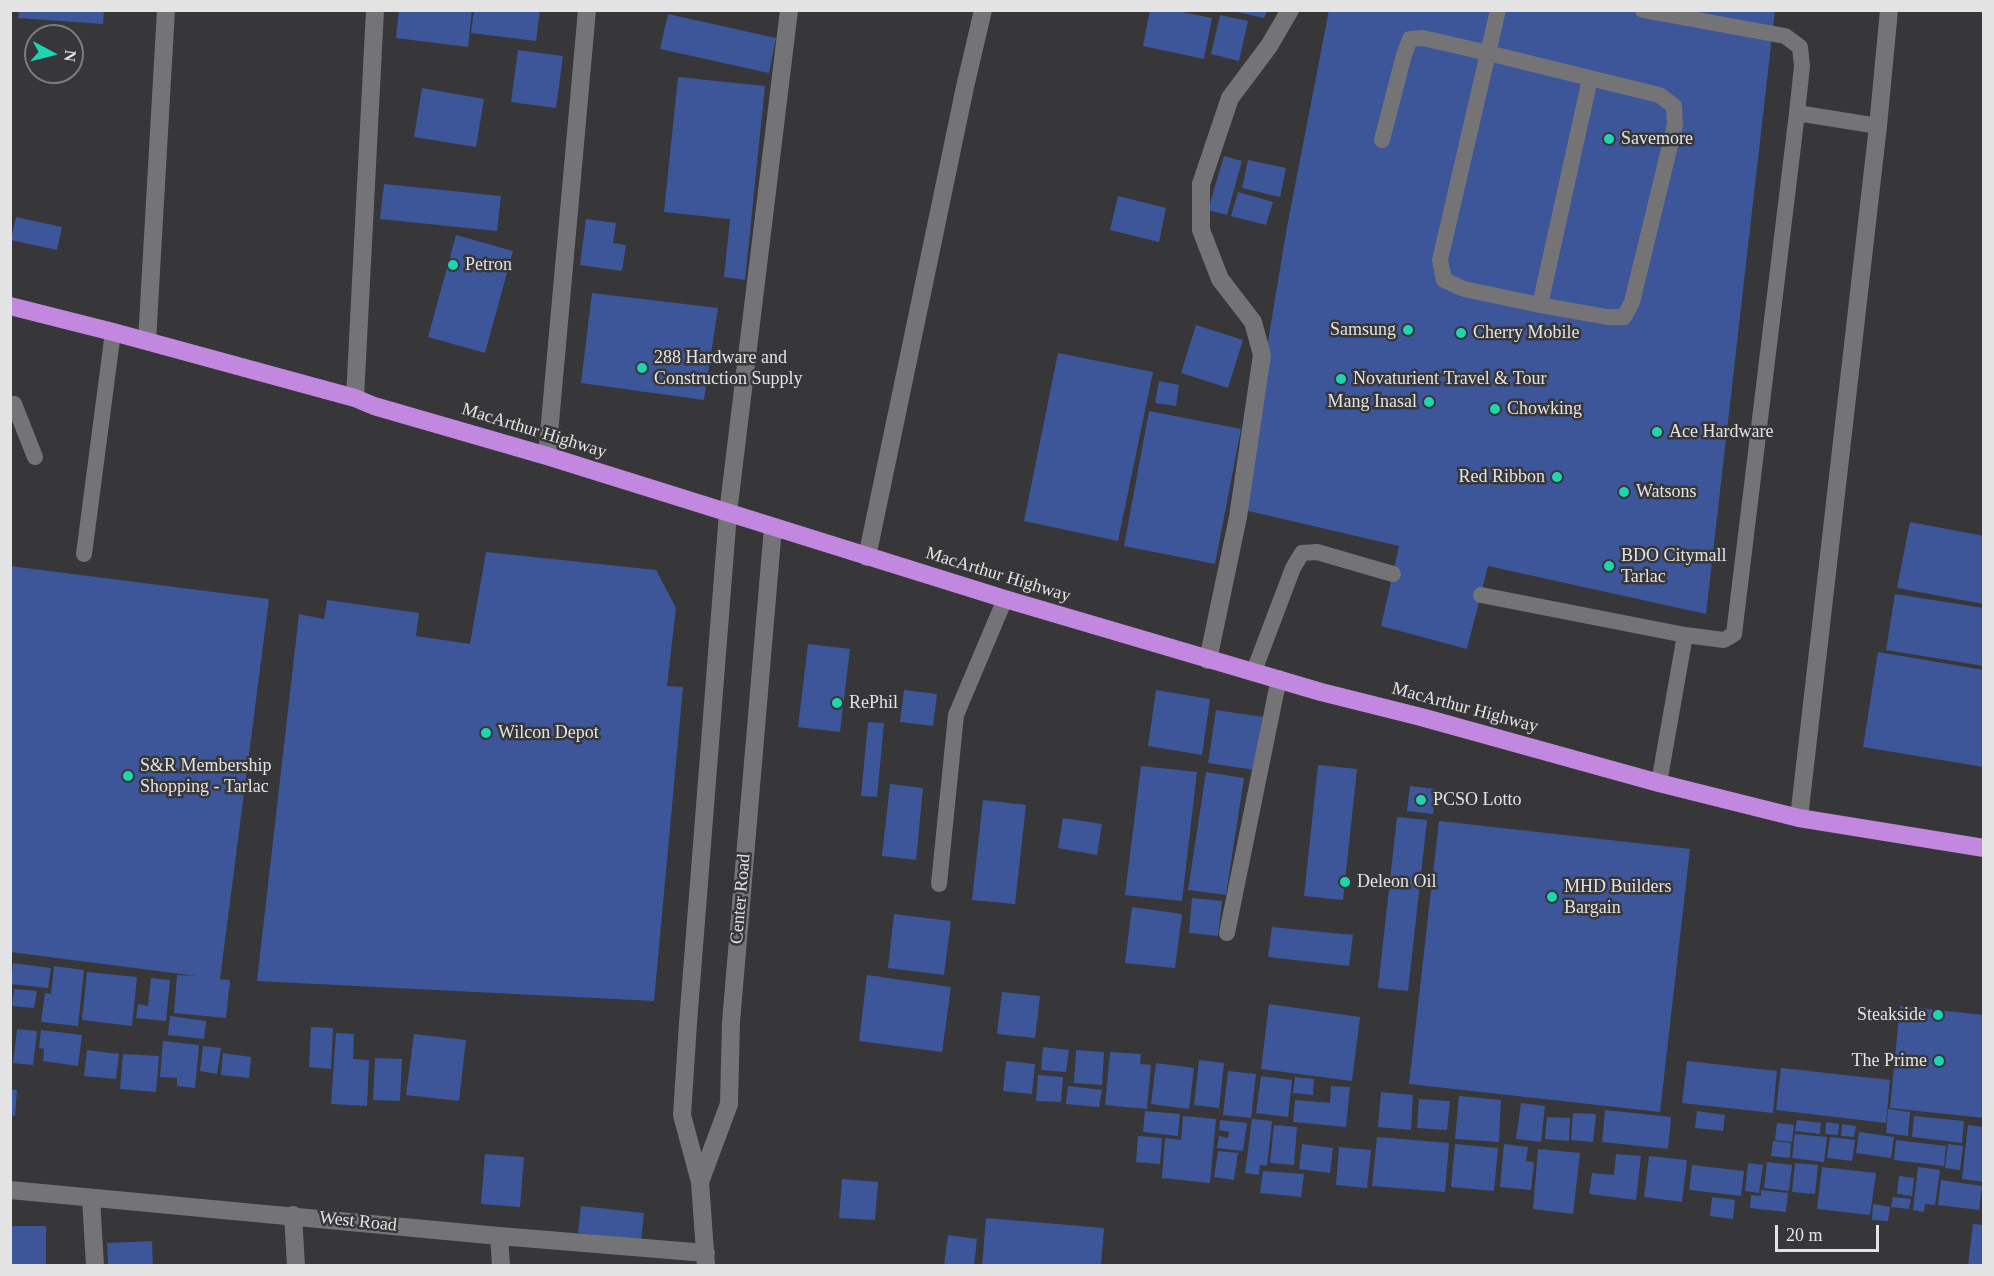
<!DOCTYPE html>
<style>
body{margin:0}
#map{position:relative;width:1994px;height:1276px;overflow:hidden;background:#373739;font-family:Georgia,serif}
canvas{display:block}
.frame{position:absolute;inset:0;border:12px solid #e3e3e4;pointer-events:none}
.north{position:absolute;left:24px;top:24px;width:60px;height:60px;box-sizing:border-box;background:#373739;border:2px solid #7c7c7d;border-radius:50%;rotate:97deg;font-size:16px;font-weight:700;line-height:24px;text-align:center;color:#e3e3e4}
.north::after{content:'';display:block;margin:auto;width:21px;height:27px;background:#1dd5b1;clip-path:polygon(50% 0,100% 100%,50% 72%,0 100%)}
.scale{position:absolute;left:1775px;top:1225px;width:104px;height:27px;box-sizing:border-box;border:3px solid #e3e3e4;border-top:0;padding-left:8px;font-size:18px;line-height:21px;white-space:nowrap;color:#e3e3e4;-webkit-text-stroke:4px #373739;paint-order:stroke}
</style>
<div id="map">
<canvas width="1994" height="1276"></canvas>
<div class="frame"></div>
<div class="north">N</div>
<div class="scale">20 m</div>
</div>
<script>
const ctx = document.querySelector('canvas').getContext('2d');
ctx.lineJoin = 'round';
function fillPath(path, color) {
  ctx.fillStyle = color;
  ctx.fill(path, 'evenodd');
}
function poly(rows) {
  const path = new Path2D();
  for (const r of rows) {
    path.moveTo(r[0], r[1]);
    for (let i = 2; i < r.length; i += 2) path.lineTo(r[i], r[i + 1]);
  }
  return path;
}
function trace(path, color, width, dash) {
  ctx.strokeStyle = color;
  ctx.lineWidth = width;
  ctx.lineCap = dash ? 'butt' : 'round';
  ctx.setLineDash(dash || []);
  ctx.stroke(path);
}
function write(font, color, halo, rows, align = 'center') {
  ctx.font = font + ' Georgia,serif';
  ctx.lineWidth = 5;
  ctx.setLineDash([]);
  ctx.textBaseline = 'middle';
  ctx.strokeStyle = halo;
  ctx.fillStyle = color;
  for (const [text, x, y, turn = 0] of rows) {
    ctx.save();
    ctx.translate(x, y);
    ctx.rotate((+turn || 0) * Math.PI / 180);
    ctx.textAlign = isNaN(turn) ? turn : align;
    if (halo) ctx.strokeText(text, 0, 0);
    ctx.fillText(text, 0, 0);
    ctx.restore();
  }
}
fillPath(poly([
 [19,10,104,10,103,24,18,18],
 [399,10,472,10,468,47,396,38],
 [474,10,540,10,536,41,471,33],
 [1150,10,1172,10,1212,18,1204,59,1143,46],
 [1228,10,1268,10,1264,18],
 [1329,10,1775,10,1706,614,1488,566,1467,649,1381,626,1399,546,1240,509,1287,227],
 [668,14,776,38,769,73,660,49],
 [1220,15,1248,21,1239,61,1211,54],
 [518,50,563,56,556,108,511,102],
 [678,77,765,86,745,280,724,277,730,219,664,212],
 [422,88,484,99,476,147,414,137],
 [1224,156,1242,161,1227,215,1208,210],
 [1248,160,1286,168,1280,197,1242,188],
 [384,184,501,196,497,231,380,219],
 [1238,192,1273,202,1266,225,1231,216],
 [1118,196,1166,208,1159,242,1110,230],
 [16,217,62,227,57,250,11,240],
 [586,219,616,223,613,243,626,245,622,271,580,265],
 [456,235,513,251,485,353,428,337],
 [592,293,718,308,704,400,581,383],
 [1196,325,1243,340,1228,388,1181,373],
 [1058,353,1153,372,1118,541,1024,521],
 [1159,381,1179,385,1176,406,1155,403],
 [1149,411,1241,429,1215,564,1124,546],
 [1910,522,1984,536,1984,604,1897,588],
 [486,552,656,570,676,608,667,686,683,687,654,1001,257,981,299,614,324,619,327,600,419,613,416,636,470,644],
 [10,566,269,599,220,979,230,980,226,1018,174,1013,177,975,197,976,10,952],
 [1895,594,1984,608,1984,666,1886,650],
 [808,644,850,649,840,732,798,727],
 [1878,652,1984,670,1984,767,1863,747],
 [904,690,937,694,933,726,900,722],
 [1156,690,1210,699,1202,755,1148,746],
 [1216,710,1263,717,1255,770,1208,763],
 [868,722,884,723,877,797,861,796],
 [1318,765,1357,769,1343,900,1304,896],
 [1141,766,1197,772,1182,901,1125,895],
 [1206,772,1244,778,1226,895,1188,890],
 [890,784,923,788,916,860,882,856],
 [1410,786,1436,789,1433,814,1407,811],
 [983,800,1026,805,1015,904,972,900],
 [1397,817,1427,820,1408,991,1378,988],
 [1063,818,1102,824,1097,855,1058,848],
 [1439,821,1690,849,1660,1112,1409,1084],
 [1192,898,1222,901,1218,936,1189,933],
 [1132,907,1182,914,1175,968,1125,963],
 [894,914,951,921,944,975,888,968],
 [1272,927,1353,935,1349,966,1268,957],
 [13,963,51,968,48,988,11,984],
 [54,966,84,970,78,1026,41,1022,45,993,51,994],
 [87,972,137,977,132,1026,82,1020],
 [867,975,951,987,942,1052,859,1041],
 [151,978,170,980,166,1021,136,1018,138,1004,148,1006],
 [14,989,37,991,34,1008,12,1006],
 [1002,992,1040,996,1035,1038,997,1034],
 [1269,1004,1360,1017,1352,1081,1261,1069],
 [1900,1006,1984,1015,1984,1118,1890,1108],
 [170,1016,206,1021,204,1039,168,1035],
 [311,1027,333,1028,331,1069,309,1067],
 [17,1029,37,1031,33,1065,13,1063],
 [41,1030,82,1035,78,1066,43,1061,44,1049,39,1048],
 [336,1033,354,1034,353,1059,369,1060,367,1106,331,1104],
 [414,1034,466,1040,459,1101,406,1095],
 [163,1041,199,1045,195,1088,177,1086,177,1078,160,1077],
 [203,1046,221,1048,217,1074,200,1071],
 [1043,1047,1069,1050,1066,1072,1041,1070],
 [87,1050,119,1054,116,1079,84,1076],
 [1076,1050,1104,1052,1102,1085,1074,1083],
 [1110,1052,1141,1054,1140,1064,1151,1065,1147,1109,1105,1105],
 [223,1053,251,1057,249,1078,221,1075],
 [123,1054,159,1056,156,1092,120,1089],
 [375,1058,402,1059,400,1101,373,1100],
 [1199,1060,1224,1063,1219,1108,1194,1105],
 [1006,1061,1035,1064,1032,1094,1003,1091],
 [1687,1061,1777,1071,1773,1113,1682,1103],
 [1156,1063,1194,1068,1189,1109,1151,1104],
 [1781,1068,1890,1080,1886,1123,1776,1110],
 [1228,1071,1256,1074,1251,1118,1223,1115],
 [1038,1075,1063,1077,1061,1102,1036,1101],
 [1261,1076,1292,1080,1288,1117,1256,1113],
 [1295,1077,1314,1079,1313,1095,1293,1093],
 [1068,1086,1102,1090,1099,1107,1066,1104],
 [1331,1086,1350,1087,1346,1127,1293,1122,1295,1100,1330,1103],
 [10,1089,17,1090,15,1116,10,1115],
 [1381,1092,1413,1095,1411,1130,1378,1127],
 [1459,1096,1501,1100,1499,1142,1455,1139],
 [1419,1099,1450,1101,1447,1130,1417,1128],
 [1521,1103,1545,1106,1541,1142,1516,1139],
 [1888,1109,1910,1112,1908,1136,1886,1133],
 [1605,1110,1671,1117,1668,1149,1602,1142],
 [1145,1111,1180,1114,1178,1136,1143,1132],
 [1697,1111,1725,1115,1723,1131,1695,1128],
 [1573,1113,1596,1114,1593,1142,1571,1140],
 [1183,1116,1216,1119,1210,1183,1162,1178,1165,1138,1181,1140],
 [1914,1116,1964,1121,1962,1143,1912,1137],
 [1547,1117,1570,1118,1569,1141,1545,1139],
 [1252,1119,1272,1121,1267,1166,1260,1165,1259,1175,1245,1173],
 [1220,1120,1247,1123,1243,1151,1217,1148,1219,1136,1228,1138,1229,1132,1219,1130],
 [1797,1120,1821,1123,1820,1134,1795,1131],
 [1826,1122,1839,1124,1838,1135,1825,1134],
 [1777,1123,1794,1125,1792,1142,1775,1140],
 [1842,1124,1856,1126,1854,1137,1841,1136],
 [1274,1125,1297,1127,1294,1165,1270,1163],
 [1968,1125,1984,1127,1984,1182,1962,1179],
 [1859,1132,1894,1137,1891,1158,1856,1153],
 [1795,1134,1827,1137,1824,1162,1792,1158],
 [1138,1136,1162,1138,1160,1164,1136,1162],
 [1377,1137,1449,1143,1445,1192,1372,1186],
 [1830,1137,1855,1140,1852,1161,1827,1158],
 [1896,1140,1946,1146,1944,1166,1894,1160],
 [1773,1141,1791,1143,1790,1158,1771,1156],
 [1302,1144,1333,1148,1330,1173,1299,1169],
 [1455,1144,1498,1148,1494,1191,1451,1187],
 [1504,1144,1528,1147,1526,1161,1534,1162,1531,1190,1500,1187],
 [1948,1144,1963,1146,1960,1170,1945,1168],
 [1339,1147,1371,1150,1367,1188,1336,1185],
 [1538,1149,1580,1153,1573,1214,1533,1209],
 [1218,1151,1238,1153,1234,1180,1214,1177],
 [485,1154,524,1157,520,1207,481,1204],
 [1616,1154,1641,1156,1636,1200,1589,1194,1592,1173,1614,1175],
 [1649,1156,1687,1160,1682,1202,1644,1197],
 [1767,1162,1792,1165,1789,1191,1764,1188],
 [1748,1163,1763,1165,1759,1193,1745,1191],
 [1795,1163,1818,1165,1815,1194,1792,1192],
 [1692,1165,1744,1171,1741,1196,1689,1190],
 [1822,1167,1876,1173,1870,1215,1817,1209],
 [1918,1167,1940,1170,1935,1205,1925,1204,1924,1212,1913,1210],
 [1263,1171,1304,1174,1301,1197,1260,1193],
 [1899,1176,1914,1178,1912,1196,1897,1194],
 [842,1179,878,1182,875,1220,839,1218],
 [1941,1180,1982,1186,1979,1210,1938,1205],
 [1761,1190,1788,1193,1786,1212,1750,1208,1751,1195,1761,1196],
 [1712,1197,1735,1200,1733,1219,1710,1216],
 [1893,1197,1911,1199,1909,1209,1891,1207],
 [1873,1204,1890,1207,1888,1221,1872,1220],
 [581,1206,644,1213,641,1241,578,1233],
 [986,1218,1104,1228,1101,1266,982,1266],
 [1973,1224,1984,1225,1984,1266,1968,1266],
 [10,1226,46,1226,46,1266,10,1266],
 [948,1235,977,1239,974,1266,944,1266],
 [152,1241,153,1266,108,1266,107,1243]
]), '#3d5599');
trace(poly([
 [1797,113,1878,126],
 [1382,140,1404,55,1410,39,1423,38,1488,53,1659,95,1674,106,1675,125,1632,302,1624,317,1607,317,1540,305,1464,289,1444,280,1440,260,1488,53,1498,10],
 [1540,305,1590,79],
 [10,404,14,404,35,457],
 [84,554,113,332],
 [1481,595,1685,635,1724,640,1734,634,1797,113,1802,66,1800,47,1785,36,1643,10],
 [1254,671,1293,568,1302,553,1317,552,1393,574],
 [1659,783,1685,635],
 [939,884,956,715,1005,599],
 [1227,933,1279,678]
]), '#747376', 16);
trace(poly([
 [147,341,166,10],
 [355,398,375,10],
 [867,557,965,87,983,10],
 [1208,660,1238,517,1262,355,1253,322,1220,279,1201,230,1201,184,1230,98,1269,46,1290,10],
 [1799,818,1878,126,1889,10],
 [700,1182,682,1115,688,1023,728,513,789,10],
 [10,1190,499,1236,706,1253],
 [91,1198,95,1266],
 [293,1215,296,1266],
 [499,1236,501,1266],
 [706,1266,700,1182,729,1104,731,1022,773,527]
]), '#747376', 18);
trace(poly([
 [547,456,587,10]
]), '#747376', 18);
trace(poly([
 [10,306,113,332,355,398,374,406,547,456,1005,599,1321,692,1421,717,1659,783,1799,818,1984,848]
]), '#c287df', 18);
for (const [x, y, r, color] of [
 [1609,139,6,"#1dd5b1"],
 [453,265,6,"#1dd5b1"],
 [1408,330,6,"#1dd5b1"],
 [1461,333,6,"#1dd5b1"],
 [642,368,6,"#1dd5b1"],
 [1341,379,6,"#1dd5b1"],
 [1429,402,6,"#1dd5b1"],
 [1495,409,6,"#1dd5b1"],
 [1657,432,6,"#1dd5b1"],
 [1557,477,6,"#1dd5b1"],
 [1624,492,6,"#1dd5b1"],
 [1609,566,6,"#1dd5b1"],
 [837,703,6,"#1dd5b1"],
 [486,733,6,"#1dd5b1"],
 [128,776,6,"#1dd5b1"],
 [1421,800,6,"#1dd5b1"],
 [1345,882,6,"#1dd5b1"],
 [1552,897,6,"#1dd5b1"],
 [1938,1015,6,"#1dd5b1"],
 [1939,1061,6,"#1dd5b1"]
]) {
  const dot = new Path2D();
  dot.arc(x, y, r, 0, 2 * Math.PI);
  ctx.fillStyle = color;
  ctx.fill(dot);
  trace(dot, '#373739', 2);
}
write('18px', '#e3e3e4', '#373739', [
 ["Savemore",1621,139],
 ["Petron",465,265],
 ["Samsung",1396,330,"right"],
 ["Cherry Mobile",1473,333],
 ["288 Hardware and",654,358],
 ["Construction Supply",654,379],
 ["Novaturient Travel & Tour",1353,379],
 ["Mang Inasal",1417,402,"right"],
 ["Chowking",1507,409],
 ["Ace Hardware",1669,432],
 ["Red Ribbon",1545,477,"right"],
 ["Watsons",1636,492],
 ["BDO Citymall",1621,556],
 ["Tarlac",1621,577],
 ["RePhil",849,703],
 ["Wilcon Depot",498,733],
 ["S&R Membership",140,766],
 ["Shopping - Tarlac",140,787],
 ["PCSO Lotto",1433,800],
 ["Deleon Oil",1357,882],
 ["MHD Builders",1564,887],
 ["Bargain",1564,908],
 ["Steakside",1926,1015,"right"],
 ["The Prime",1927,1061,"right"]
], 'left');
write('18px', '#e3e3e4', '#373739', [
 ["MacArthur Highway",534,431,17],
 ["MacArthur Highway",998,575,17],
 ["MacArthur Highway",1465,708,15],
 ["Center Road",741,899,-85],
 ["West Road",358,1222,6]
]);
</script>
